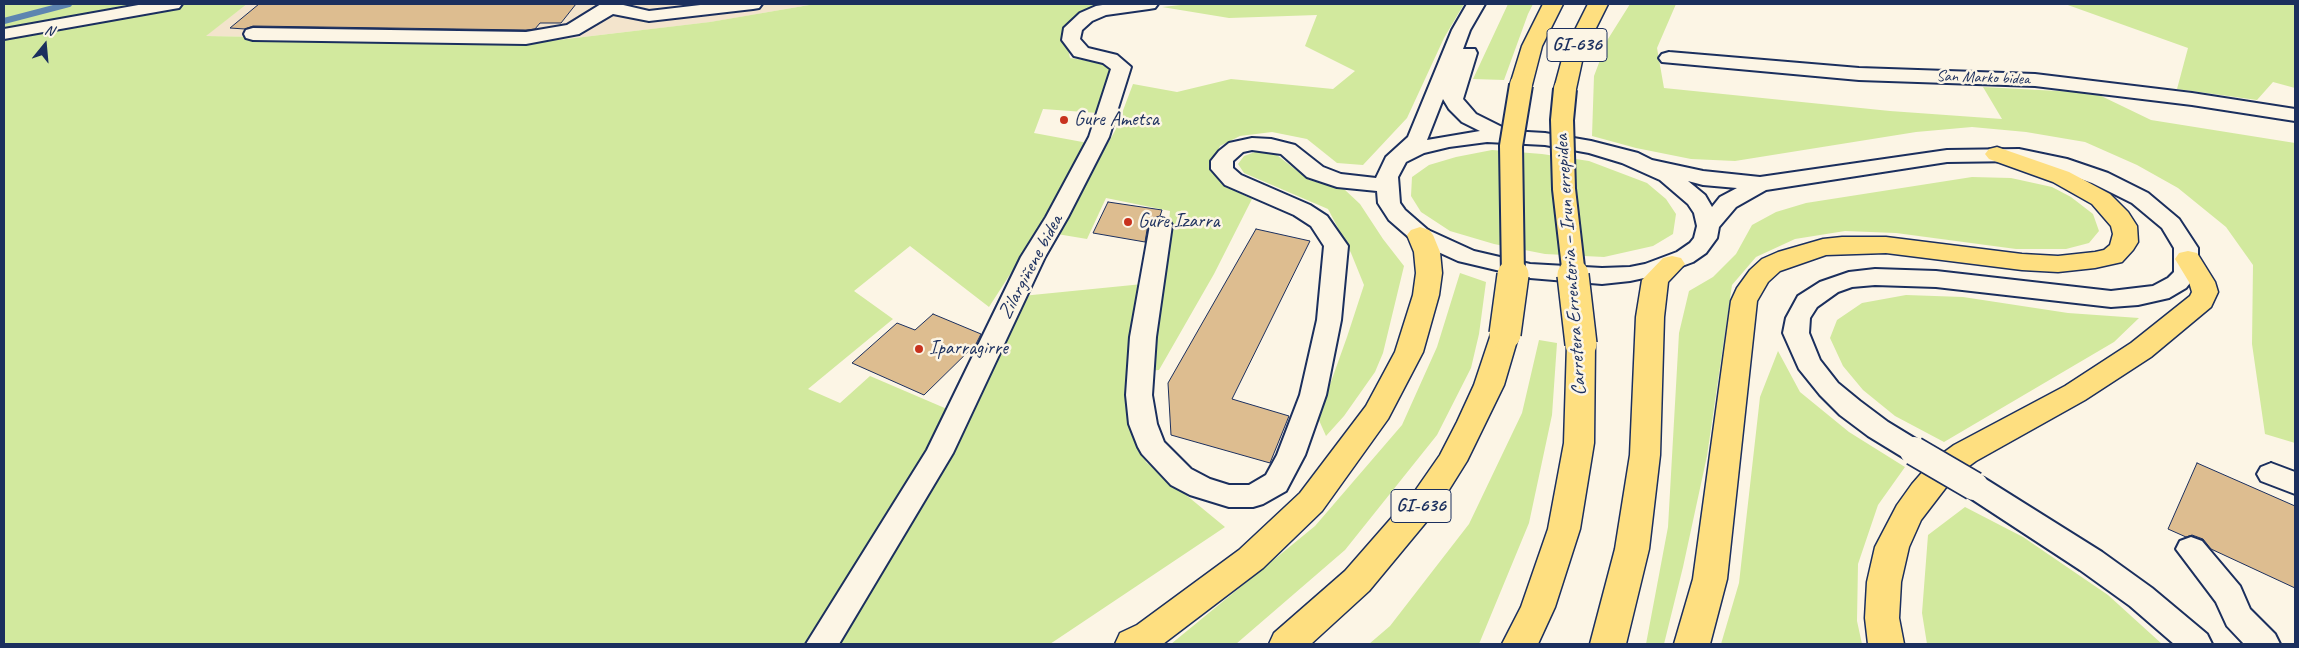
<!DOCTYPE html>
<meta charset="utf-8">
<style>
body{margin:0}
#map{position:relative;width:2299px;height:648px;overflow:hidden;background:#fcf5e5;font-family:Caveat,sans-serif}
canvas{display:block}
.frame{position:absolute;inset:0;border:5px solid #1b2f5e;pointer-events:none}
.north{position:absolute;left:20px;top:20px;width:50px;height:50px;-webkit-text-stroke:4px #fcf5e5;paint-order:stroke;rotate:17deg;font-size:14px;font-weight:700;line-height:20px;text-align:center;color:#1b2f5e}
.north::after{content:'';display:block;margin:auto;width:18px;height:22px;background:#1b2f5e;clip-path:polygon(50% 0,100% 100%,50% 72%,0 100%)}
</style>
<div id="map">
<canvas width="2299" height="648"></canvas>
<div class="frame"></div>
<div class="north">N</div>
</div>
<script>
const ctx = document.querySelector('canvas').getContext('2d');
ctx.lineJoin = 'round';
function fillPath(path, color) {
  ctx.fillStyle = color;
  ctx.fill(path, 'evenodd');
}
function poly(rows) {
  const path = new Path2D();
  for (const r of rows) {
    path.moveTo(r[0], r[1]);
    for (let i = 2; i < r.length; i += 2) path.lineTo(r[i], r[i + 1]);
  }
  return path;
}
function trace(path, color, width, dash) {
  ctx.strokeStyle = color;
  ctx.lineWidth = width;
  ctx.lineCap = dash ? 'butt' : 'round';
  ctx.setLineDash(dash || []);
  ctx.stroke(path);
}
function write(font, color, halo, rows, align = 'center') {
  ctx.font = font + ' Caveat,sans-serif';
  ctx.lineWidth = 5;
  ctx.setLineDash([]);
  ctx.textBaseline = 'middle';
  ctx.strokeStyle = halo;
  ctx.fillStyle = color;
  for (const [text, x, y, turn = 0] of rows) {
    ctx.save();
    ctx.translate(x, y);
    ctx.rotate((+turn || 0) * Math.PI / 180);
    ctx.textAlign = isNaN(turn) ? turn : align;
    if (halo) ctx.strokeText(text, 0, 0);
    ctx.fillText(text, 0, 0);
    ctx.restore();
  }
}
fillPath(poly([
 [247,4,815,4,711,22,541,42,205,36]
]), '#f3e4cc');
fillPath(poly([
 [4,4,247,4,206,36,541,42,710,22,815,4,1097,4,1063,27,1070,58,1103,63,1112,70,1098,113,1043,109,1034,133,1088,143,1063,192,989,307,910,246,854,291,893,319,808,389,840,403,870,376,968,418,1022,296,1163,282,1170,211,1106,198,1087,239,1057,234,1116,129,1133,84,1177,92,1231,79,1333,89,1355,71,1305,46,1317,15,1229,18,1162,7,1190,4,1464,4,1444,38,1407,118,1363,165,1337,163,1307,139,1272,132,1240,136,1220,146,1211,166,1225,186,1252,199,1214,274,1159,370,1132,372,1133,427,1146,462,1225,527,1050,644,4,644],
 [1508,4,1533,4,1528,14,1504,80,1473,79],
 [1630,4,1676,4,1657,48,1664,88,1890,111,2002,119,1983,87,2095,93,2151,120,2295,143,2295,443,2265,434,2252,344,2253,265,2226,227,2178,188,2137,165,2085,142,2026,132,1972,127,1916,132,1735,161,1691,159,1636,148,1592,136,1594,76,1608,39],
 [2065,4,2295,4,2295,88,2273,82,2257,100,2177,89,2188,48],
 [1492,150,1542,154,1589,161,1647,183,1666,199,1676,214,1673,234,1653,246,1604,257,1545,254,1494,244,1450,231,1421,212,1411,196,1412,177,1429,165,1456,157],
 [1255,152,1273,152,1309,180,1344,189,1360,204,1383,239,1404,266,1383,353,1375,372,1344,416,1326,436,1318,418,1347,337,1364,285,1351,253,1328,209,1244,173,1238,164,1244,156],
 [1972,177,2011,178,2052,187,2071,197,2093,214,2099,231,2089,243,2066,249,2016,249,1896,233,1845,231,1795,239,1756,257,1732,285,1707,456,1683,567,1664,644,1646,644,1668,527,1679,333,1689,291,1713,277,1736,254,1752,225,1776,212,1806,203],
 [1460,273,1486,282,1479,334,1471,368,1437,435,1345,550,1236,644,1171,644,1315,526,1402,425,1437,347],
 [1906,295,1963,297,2068,313,2139,318,2114,342,1944,442,1895,416,1863,390,1843,366,1830,338,1837,320,1862,303],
 [1539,340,1557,343,1552,415,1529,523,1479,644,1369,644,1390,626,1469,524,1522,413],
 [1778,351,1800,392,1849,432,1905,467,1878,505,1858,564,1857,621,1862,644,1721,644,1739,583,1760,397],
 [1965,507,2023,537,2108,595,2162,644,1927,644,1922,613,1928,535]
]), '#d2e99e');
trace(poly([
 [4,21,69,4]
]), '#5e85b0', 6);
const building = poly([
 [259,4,576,4,561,23,540,23,535,29,526,30,253,26,245,29,230,28,259,4],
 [1108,202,1162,210,1160,216,1153,218,1148,224,1145,242,1093,233,1108,202],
 [1256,229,1310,241,1232,399,1289,416,1270,463,1171,435,1168,383,1256,229],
 [933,314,981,334,976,344,924,395,852,363,897,323,915,330,933,314],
 [2197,463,2295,506,2295,588,2211,549,2203,539,2192,535,2186,537,2168,529,2197,463]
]);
fillPath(building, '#ddbd90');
trace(building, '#1b2f5e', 1);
const minor = poly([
 [144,4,182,4,179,8,173,9,4,39,4,29,144,4],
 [601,4,619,4,649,11,709,4,762,4,759,8,753,9,649,21,613,14,579,34,526,44,253,40,246,38,244,34,246,30,253,28,526,32,567,25,601,4],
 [1158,4,1155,8,1149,9,1106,15,1092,21,1082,30,1080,39,1088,48,1117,55,1131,67,1109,137,1068,217,1045,257,953,453,839,644,806,644,927,450,1021,257,1046,217,1089,137,1111,69,1103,63,1074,56,1062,40,1064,28,1080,13,1096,6,1109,4,1158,4],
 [1467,4,1485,4,1470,30,1463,49,1475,49,1477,53,1463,99,1476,114,1510,131,1545,133,1591,141,1638,153,1652,160,1703,171,1760,177,1947,150,2019,149,2067,159,2108,173,2148,193,2179,219,2198,248,2198,273,2186,288,2169,298,2138,305,2111,307,1936,287,1875,285,1852,287,1838,292,1817,307,1810,318,1809,333,1820,360,1838,383,1860,401,1888,422,1924,444,1928,451,1924,458,1914,461,1904,458,1868,436,1840,415,1820,395,1799,369,1783,333,1786,318,1798,296,1820,282,1849,272,1875,269,1936,271,2111,291,2153,286,2168,278,2174,272,2174,248,2162,228,2132,203,2092,183,2053,169,2019,161,1947,162,1766,190,1736,207,1719,227,1717,238,1706,253,1693,262,1658,275,1630,281,1602,284,1530,278,1458,261,1412,240,1389,220,1378,203,1377,191,1337,187,1307,177,1281,154,1252,150,1243,152,1233,161,1233,168,1241,175,1310,205,1327,216,1348,246,1341,320,1326,395,1305,455,1286,491,1263,504,1253,507,1229,507,1190,495,1171,485,1142,454,1138,447,1129,424,1126,395,1130,337,1150,225,1153,220,1161,218,1169,220,1172,225,1156,337,1152,395,1157,424,1164,442,1191,469,1210,479,1229,485,1249,485,1266,475,1277,455,1300,395,1317,320,1324,246,1311,226,1294,215,1225,185,1211,169,1211,161,1219,151,1229,143,1252,138,1271,139,1295,145,1323,167,1341,174,1376,178,1386,157,1408,137,1452,30,1467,4],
 [1443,99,1449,109,1462,122,1480,131,1427,140,1443,99],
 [1487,142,1545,145,1589,153,1622,163,1660,180,1688,204,1694,213,1697,226,1694,238,1690,243,1677,252,1645,264,1630,267,1602,268,1530,264,1474,251,1428,230,1405,210,1400,203,1398,177,1406,162,1424,153,1449,147,1487,142],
 [1688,181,1703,185,1737,188,1720,197,1712,207,1705,195,1688,181],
 [1669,52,1859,68,2035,74,2192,93,2295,109,2295,121,2192,105,2035,86,1859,80,1662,62,1659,58,1662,54,1669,52],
 [2271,463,2295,472,2295,494,2261,481,2257,474,2261,467,2271,463],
 [1974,475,1984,478,2102,552,2152,588,2207,634,2212,644,2174,644,2130,606,2080,570,1964,494,1960,486,1964,478,1974,475],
 [2191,537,2202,541,2240,586,2250,609,2275,634,2280,644,2244,644,2227,626,2216,602,2176,549,2180,541,2191,537]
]);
const major = poly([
 [1543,4,1563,4,1542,46,1532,85,1529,90,1521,91,1513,90,1510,85,1522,46,1543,4],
 [1588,4,1608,4,1584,52,1576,89,1573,94,1565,96,1557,94,1554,89,1564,52,1588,4],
 [1505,325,1515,328,1519,334,1504,385,1467,461,1437,509,1369,591,1311,644,1269,644,1274,633,1345,571,1415,491,1440,455,1457,422,1474,385,1491,334,1495,328,1505,325],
 [1581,335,1591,337,1595,344,1594,443,1580,529,1555,607,1538,644,1502,644,1521,607,1548,529,1564,443,1567,344,1571,337,1581,335]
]);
const highway = poly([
 [1997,147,2069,172,2110,194,2128,212,2137,226,2138,242,2133,250,2122,262,2095,268,2058,272,2022,270,1886,253,1826,255,1780,271,1768,282,1757,301,1727,579,1710,644,1674,644,1693,579,1731,301,1737,288,1750,270,1762,259,1778,252,1823,239,1842,237,1886,237,2022,254,2058,256,2095,252,2104,250,2110,245,2113,234,2111,226,2092,204,2053,182,1989,159,1985,154,1989,149,1997,147],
 [1420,227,1429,230,1433,235,1440,252,1442,273,1439,295,1423,352,1388,419,1322,511,1263,568,1163,644,1115,644,1120,633,1137,625,1239,550,1300,493,1366,406,1395,352,1413,295,1416,273,1414,252,1407,235,1411,230,1420,227],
 [2188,251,2197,253,2215,282,2218,292,2211,307,2151,357,2085,400,1976,461,1954,477,1921,520,1909,547,1901,582,1899,618,1904,644,1868,644,1865,618,1867,582,1875,547,1897,505,1912,484,1932,461,1954,445,2065,386,2131,343,2190,296,2192,292,2189,282,2175,259,2179,253,2188,251],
 [1672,256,1681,258,1685,264,1668,282,1664,317,1660,455,1649,549,1626,644,1590,644,1615,549,1630,455,1636,317,1642,280,1663,258,1672,256]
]);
trace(minor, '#1b2f5e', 4);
trace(major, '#1b2f5e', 3);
trace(highway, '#1b2f5e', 3);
fillPath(minor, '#fcf5e5');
fillPath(major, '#fedf80');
fillPath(highway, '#fedf80');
const minorBridge = poly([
 [1914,451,1974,486]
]);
const majorBridgeFar1 = poly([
 [1565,89,1562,120,1564,189,1574,276],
 [1513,276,1511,146,1521,85]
]);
const majorBridge = poly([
 [1573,275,1581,344],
 [1505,334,1513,275]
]);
trace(minorBridge, '#1b2f5e', 31, []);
trace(majorBridgeFar1, '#1b2f5e', 26, []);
trace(majorBridge, '#1b2f5e', 34, []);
trace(minorBridge, '#fcf5e5', 28);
trace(majorBridgeFar1, '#fedf80', 22);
trace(majorBridge, '#fedf80', 31);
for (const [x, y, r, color] of [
 [1064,120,5,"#c8321e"],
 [1128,222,5,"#c8321e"],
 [919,349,5,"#c8321e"]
]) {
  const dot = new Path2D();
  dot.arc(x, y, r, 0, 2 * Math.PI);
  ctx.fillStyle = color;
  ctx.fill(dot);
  trace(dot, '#fcf5e5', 2);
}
write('16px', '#1b2f5e', '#fcf5e5', [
 ["San Marko bidea",1983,78,2]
]);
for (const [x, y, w] of [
 [1577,45,60],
 [1421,506,60]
]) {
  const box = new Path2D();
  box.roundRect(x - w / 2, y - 16.5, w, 33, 4);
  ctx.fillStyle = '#fcf5e5';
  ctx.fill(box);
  trace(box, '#1b2f5e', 1);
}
write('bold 19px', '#1b2f5e', null, [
 ["GI-636",1577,45],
 ["GI-636",1421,506]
]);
write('20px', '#1b2f5e', '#fcf5e5', [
 ["Gure Ametsa",1074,120],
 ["Gure Izarra",1138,222],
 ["Iparragirre",929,349]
], 'left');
write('20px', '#1b2f5e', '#fcf5e5', [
 ["Carretera Errenteria – Irun errepidea",1571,265,-94],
 ["Zilargiñene bidea",1031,267,-62]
]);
</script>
